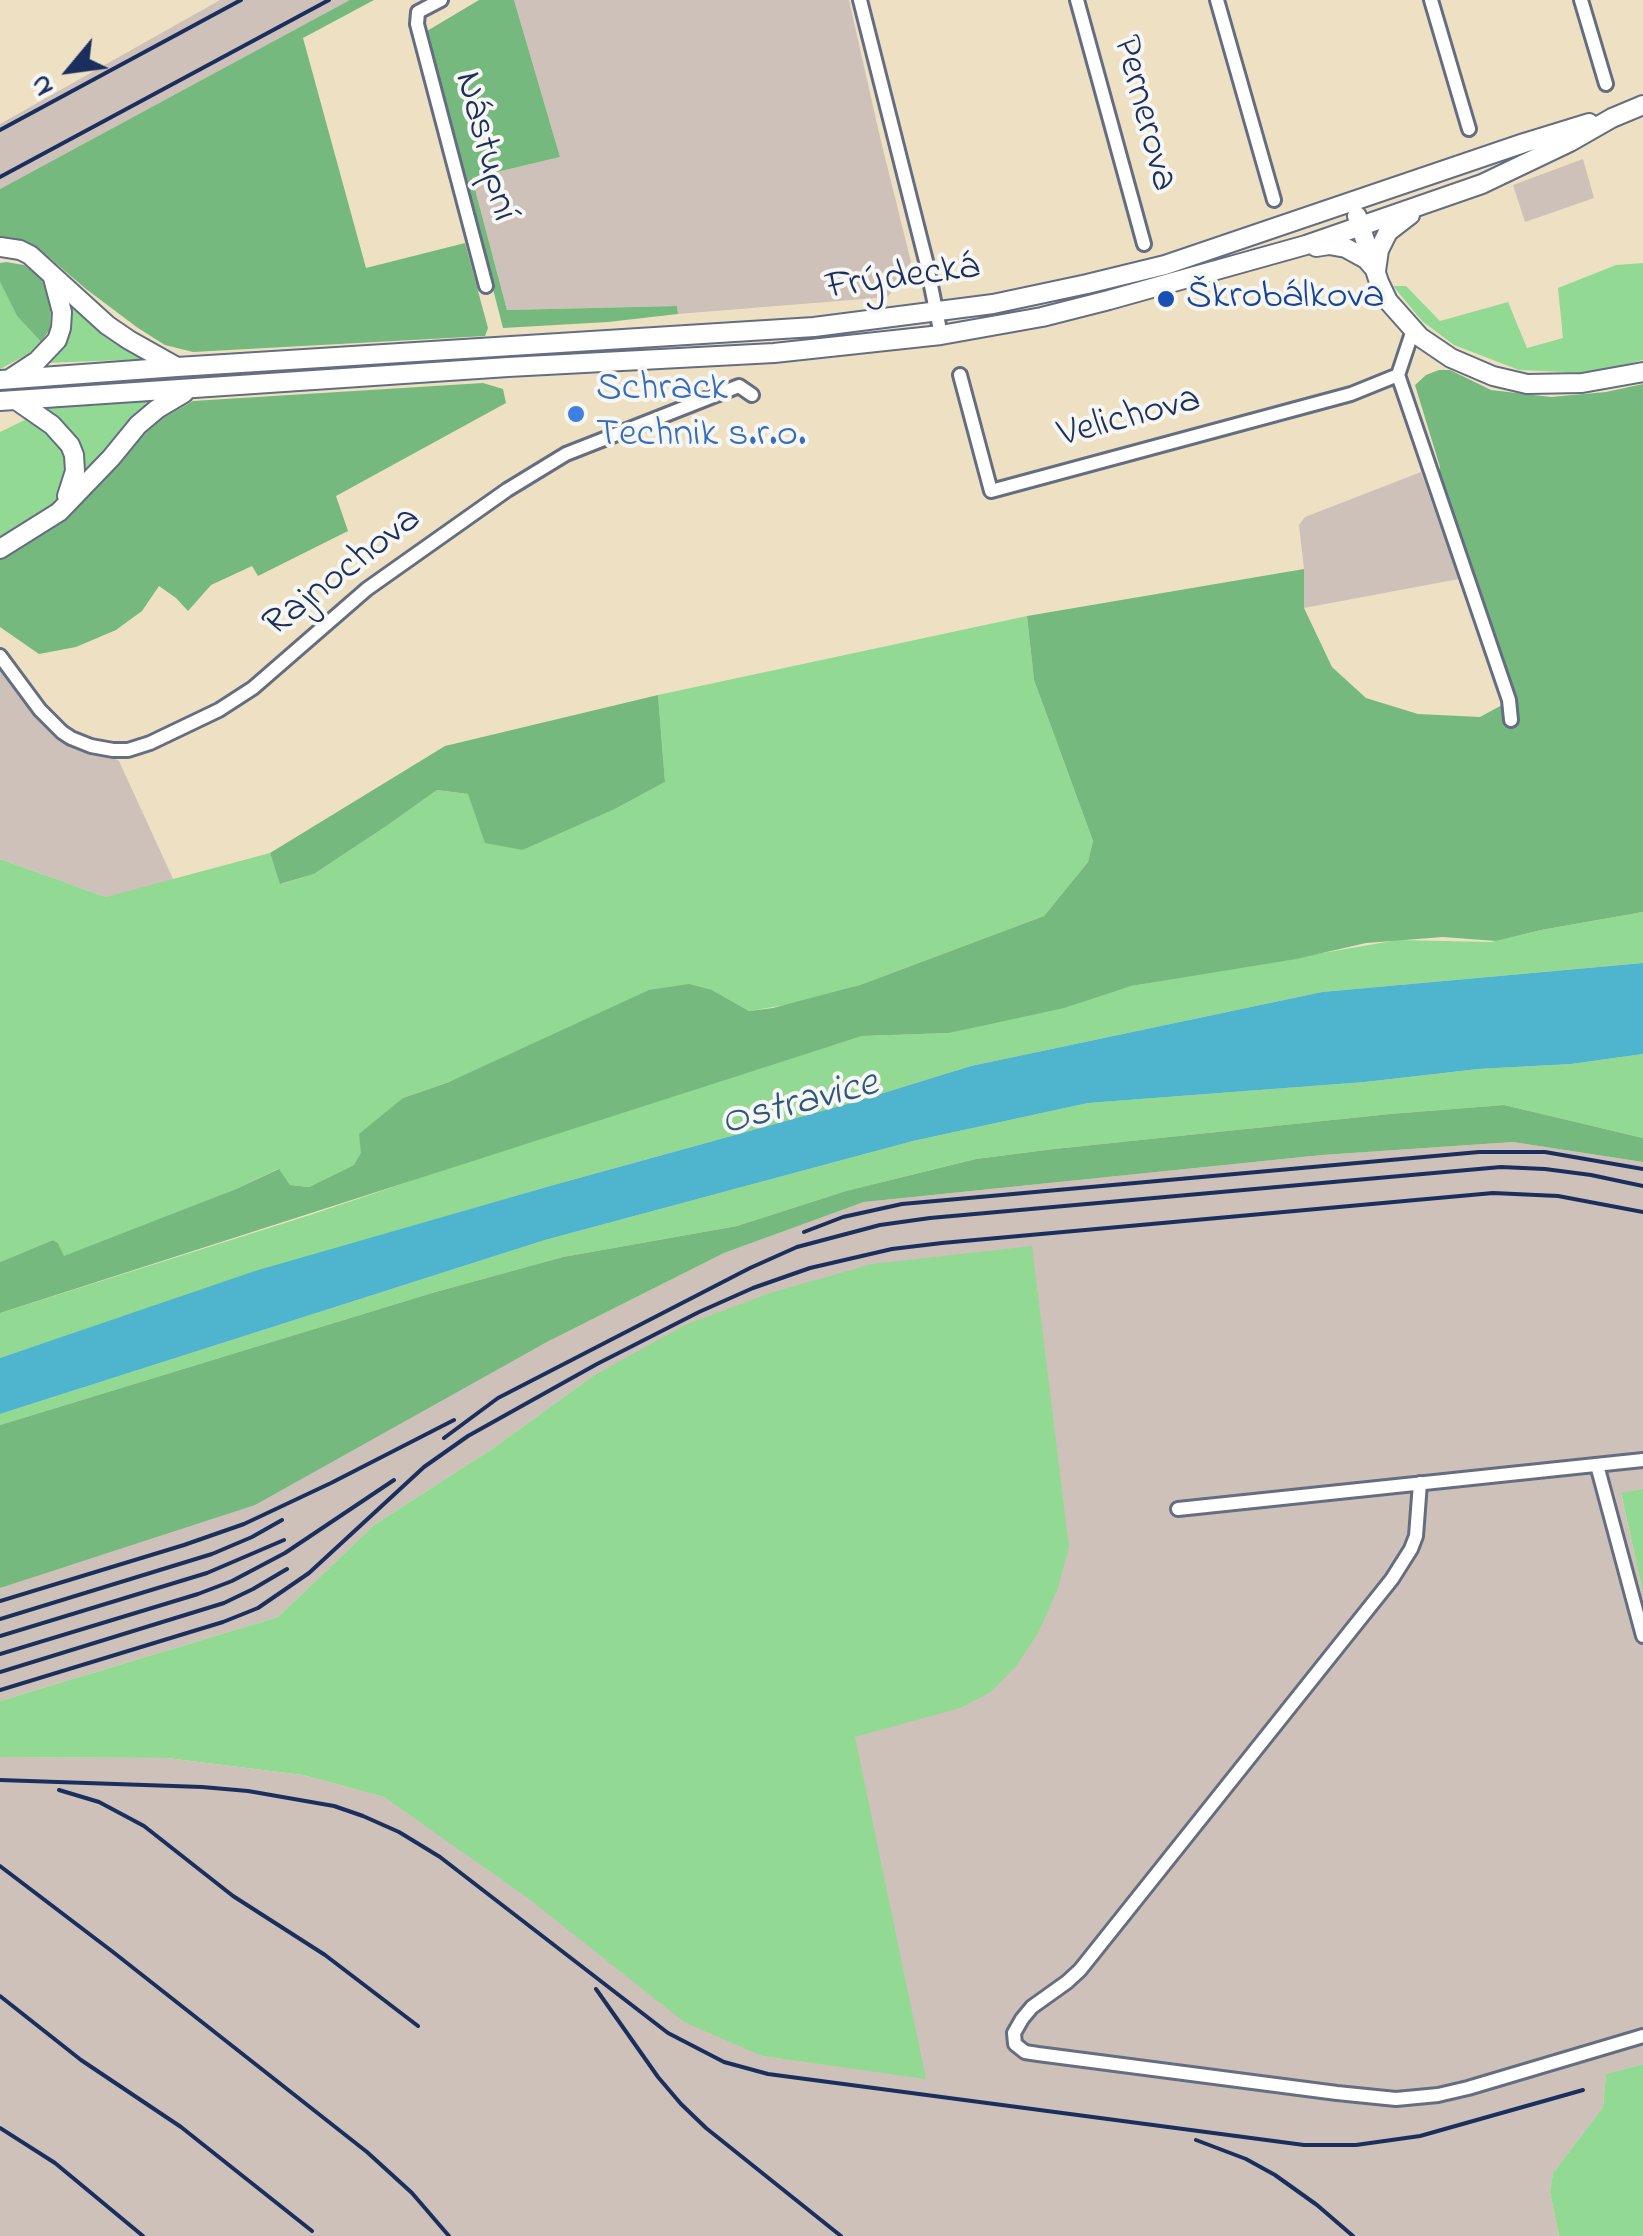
<!DOCTYPE html>
<meta charset="utf-8">
<style>
body{margin:0}
#map{position:relative;width:1643px;height:2236px;overflow:hidden;background:#eee1c3;font-family:"Indie Flower",sans-serif}
canvas{display:block}
.north{position:absolute;left:20px;top:20px;width:100px;height:100px;-webkit-text-stroke:8px #f6f6f2;paint-order:stroke;rotate:241deg;font-size:28px;font-weight:700;line-height:40px;text-align:center;color:#1b2f5e}
.north::after{content:'';display:block;margin:auto;width:35px;height:45px;background:#1b2f5e;clip-path:polygon(50% 0,100% 100%,50% 72%,0 100%)}
</style>
<div id="map">
<canvas width="1643" height="2236"></canvas>
<div class="north">N</div>
</div>
<script>
const ctx = document.querySelector('canvas').getContext('2d');
ctx.lineJoin = 'round';
function fillPath(path, color) {
  ctx.fillStyle = color;
  ctx.fill(path, 'evenodd');
}
function poly(rows) {
  const path = new Path2D();
  for (const r of rows) {
    path.moveTo(r[0], r[1]);
    for (let i = 2; i < r.length; i += 2) path.lineTo(r[i], r[i + 1]);
  }
  return path;
}
function trace(path, color, width, dash) {
  ctx.strokeStyle = color;
  ctx.lineWidth = width;
  ctx.lineCap = dash ? 'butt' : 'round';
  ctx.setLineDash(dash || []);
  ctx.stroke(path);
}
function write(font, color, halo, rows, align = 'center') {
  ctx.font = font + ' "Indie Flower",sans-serif';
  ctx.lineWidth = 8;
  ctx.setLineDash([]);
  ctx.textBaseline = 'middle';
  ctx.strokeStyle = halo;
  ctx.fillStyle = color;
  for (const [text, x, y, turn = 0] of rows) {
    ctx.save();
    ctx.translate(x, y);
    ctx.rotate((+turn || 0) * Math.PI / 180);
    ctx.textAlign = isNaN(turn) ? turn : align;
    if (halo) ctx.strokeText(text, 0, 0);
    ctx.fillText(text, 0, 0);
    ctx.restore();
  }
}
fillPath(poly([
 [220,0,351,0,0,189,0,124],
 [514,0,849,0,880,137,911,262,888,297,678,314,677,306,507,310,472,178,560,157],
 [1583,159,1594,198,1525,222,1513,185],
 [1421,472,1459,579,1304,608,1304,569,1299,525,1305,517],
 [0,662,51,721,119,761,174,881,106,897,0,859],
 [1513,1142,1643,1162,1643,1489,1621,1494,1643,1593,1643,2064,1606,2074,1603,2107,1553,2173,1550,2192,1559,2236,0,2236,0,1757,167,1758,303,1775,384,1797,762,2056,926,2078,593,1376,492,1449,374,1525,278,1617,0,1701,0,1588,545,1343,724,1253,864,1202,1322,1155]
]), '#cec1ba');
fillPath(poly([
 [1643,263,1643,360,1590,373,1519,370,1454,345,1422,321,1393,286,1406,286,1440,321,1508,302,1527,348,1563,338,1558,288,1616,265],
 [0,282,17,316,41,342,28,354,0,369],
 [65,295,150,359,45,363],
 [158,400,80,483,41,408],
 [31,417,61,442,68,460,61,499,44,512,0,539,0,432],
 [1027,616,1034,680,1093,841,1088,862,1044,916,860,985,804,1002,749,1011,712,990,403,1098,354,1165,309,1187,290,1185,278,1169,236,1189,64,1257,58,1243,53,1240,0,1262,0,859,106,897,270,853,281,884,314,874,385,827,437,790,468,794,523,850,615,809,665,782,658,695],
 [1643,912,1643,963,1322,992,971,1066,851,1103,550,1186,323,1252,0,1358,0,1313,310,1215,541,1137,862,1036,949,1033,1131,986,1398,940,1491,942,1541,930],
 [1643,1054,1643,1138,1504,1105,1390,1114,1054,1149,976,1159,846,1191,737,1226,563,1257,432,1293,0,1425,0,1414,545,1240,913,1141,1088,1103,1365,1082,1478,1069,1571,1064],
 [1032,1246,1069,1547,1058,1588,1039,1631,1017,1665,991,1692,960,1708,855,1737,926,2079,762,2056,684,2022,528,1898,384,1797,303,1775,167,1758,0,1757,0,1701,278,1617,374,1525,492,1449,593,1376,685,1325,770,1293,872,1264],
 [1643,1489,1643,1593,1621,1493],
 [1643,2064,1643,2236,1559,2236,1550,2192,1553,2173,1603,2107,1606,2074]
]), '#92d994');
fillPath(poly([
 [350,0,374,0,303,38,366,268,465,243,488,328,485,336,193,352,165,345,138,328,86,289,38,248,0,237,0,189],
 [479,0,514,0,560,157,472,178,507,310,677,306,678,314,608,322,503,328,427,31],
 [6,262,24,265,41,277,51,305,50,329,41,342,17,316,0,282,0,263],
 [1439,370,1450,370,1491,390,1551,397,1606,392,1643,384,1643,912,1541,930,1496,941,1443,937,1366,943,1296,959,1131,986,1064,1008,949,1033,862,1036,0,1313,0,1262,53,1240,58,1243,64,1256,236,1189,279,1169,290,1185,309,1187,354,1165,361,1153,359,1134,403,1098,449,1082,649,990,689,984,712,990,749,1011,773,1008,860,985,1044,916,1088,862,1093,841,1034,680,1027,616,1304,569,1304,608,1332,667,1366,698,1418,714,1480,717,1515,698,1438,476,1440,467,1415,385,1426,375],
 [483,383,503,389,506,403,336,496,348,531,258,576,252,566,211,585,188,611,176,598,159,586,142,611,116,630,76,647,39,654,0,627,0,560,65,519,156,422,193,401],
 [658,695,665,782,615,809,523,850,485,843,468,794,437,790,385,827,314,874,280,884,270,853,445,746],
 [1504,1105,1643,1138,1643,1162,1513,1142,1322,1155,864,1202,724,1253,545,1343,255,1505,0,1588,0,1425,432,1293,563,1257,737,1226,846,1191,976,1159,1054,1149,1390,1114]
]), '#75b97e');
fillPath(poly([
 [1643,963,1643,1054,1571,1064,1478,1069,1365,1082,1088,1103,913,1141,545,1240,0,1414,0,1358,255,1271,550,1186,851,1103,971,1066,1322,992]
]), '#4fb4cd');
const minor = poly([
 [441,0,418,12,417,24,486,286],
 [860,0,926,261,941,335],
 [1077,0,1144,244],
 [1217,0,1274,200],
 [1431,0,1469,129],
 [1581,0,1606,84],
 [1413,330,1398,375,1509,700,1511,720],
 [960,375,991,491,1351,394,1398,375],
 [0,656,40,710,62,732,71,738,91,746,113,750,128,750,150,743,219,710,253,688,367,589,507,490,566,454,739,386,752,395],
 [1597,1465,1643,1636],
 [1420,1483,1416,1536,1411,1549,1392,1579,1080,1970,1067,1982,1032,2007,1022,2019,1014,2033,1015,2044,1025,2052,1038,2054,1337,2093,1396,2099,1438,2095,1468,2088,1643,2036],
 [1178,1509,1643,1460]
]);
const major = poly([
 [1357,216,1379,282,1388,301,1420,337,1451,358,1493,376,1527,384,1582,383,1643,372],
 [0,247,20,250,30,255,107,325,129,340,177,367],
 [1316,247,1329,245,1346,248,1366,259,1373,267],
 [1376,271,1379,250,1388,232,1410,215],
 [11,378,37,361,57,340,61,328,62,312,53,278],
 [0,380,177,367,814,327,993,304,1087,284,1165,265,1524,143,1589,123],
 [16,400,52,425,70,445,74,455,75,471,67,496],
 [0,401,508,367,774,353,941,335,1042,317,1109,300,1306,245,1482,184,1570,142,1612,118,1643,105],
 [0,549,59,512,111,458,138,425,157,409,184,393]
]);
trace(minor, '#656d81', 18);
trace(major, '#656d81', 22);
trace(minor, '#fff', 12);
trace(major, '#fff', 18);
trace(poly([
 [0,130,241,0],
 [0,177,329,0],
 [804,1232,843,1217,902,1204,1479,1152,1545,1152,1643,1169],
 [444,1438,498,1398,750,1268,797,1247,880,1225,930,1218,1501,1167,1545,1169,1591,1175,1643,1186],
 [0,1601,184,1545,244,1524,331,1483,454,1420],
 [0,1619,212,1554,252,1537,282,1520],
 [0,1636,207,1573,284,1540],
 [0,1654,198,1594,232,1581,285,1553,394,1480],
 [0,1672,224,1603,253,1589,287,1569],
 [0,1690,223,1622,258,1608,309,1573,424,1467,468,1436,597,1364,699,1312,753,1288,810,1268,892,1249,942,1243,1493,1193,1558,1196,1643,1212],
 [0,1780,202,1787,248,1791,334,1806,363,1816,399,1832,440,1857,668,2033,724,2062,768,2074,1304,2145,1356,2145,1420,2136,1583,2090],
 [59,1790,99,1802,144,1826,233,1896,325,1955,418,2026],
 [0,1866,113,1952,367,2152,412,2193,449,2236],
 [596,1989,658,2077,681,2104,706,2128,841,2236],
 [0,1996,81,2060,181,2127,312,2231],
 [0,2128,55,2163,143,2236],
 [1196,2140,1246,2159,1275,2175,1317,2205,1353,2236]
]), '#1b2f5e', 4);
for (const [x, y, r, color] of [
 [1166,299,10,"#1a4fb4"],
 [576,414,10,"#3f7fe0"]
]) {
  const dot = new Path2D();
  dot.arc(x, y, r, 0, 2 * Math.PI);
  ctx.fillStyle = color;
  ctx.fill(dot);
  trace(dot, '#f6f6f2', 4);
}
write('40px', '#1b2f5e', '#f6f6f2', [
 ["Pernerova",1142,114,75],
 ["Nástupní",483,147,75],
 ["Frýdecká",903,280,-8],
 ["Velichova",1130,420,-15],
 ["Rajnochova",344,574,-38]
]);
write('40px', '#164399', '#f6f6f2', [
 ["Škrobálkova",1186,299]
], 'left');
write('40px', '#366cbe', '#f6f6f2', [
 ["Schrack",596,391],
 ["Technik s.r.o.",596,437]
], 'left');
write('italic 42px', '#2b577f', '#f6f6f2', [
 ["Ostravice",800,1106,-15]
]);
</script>
